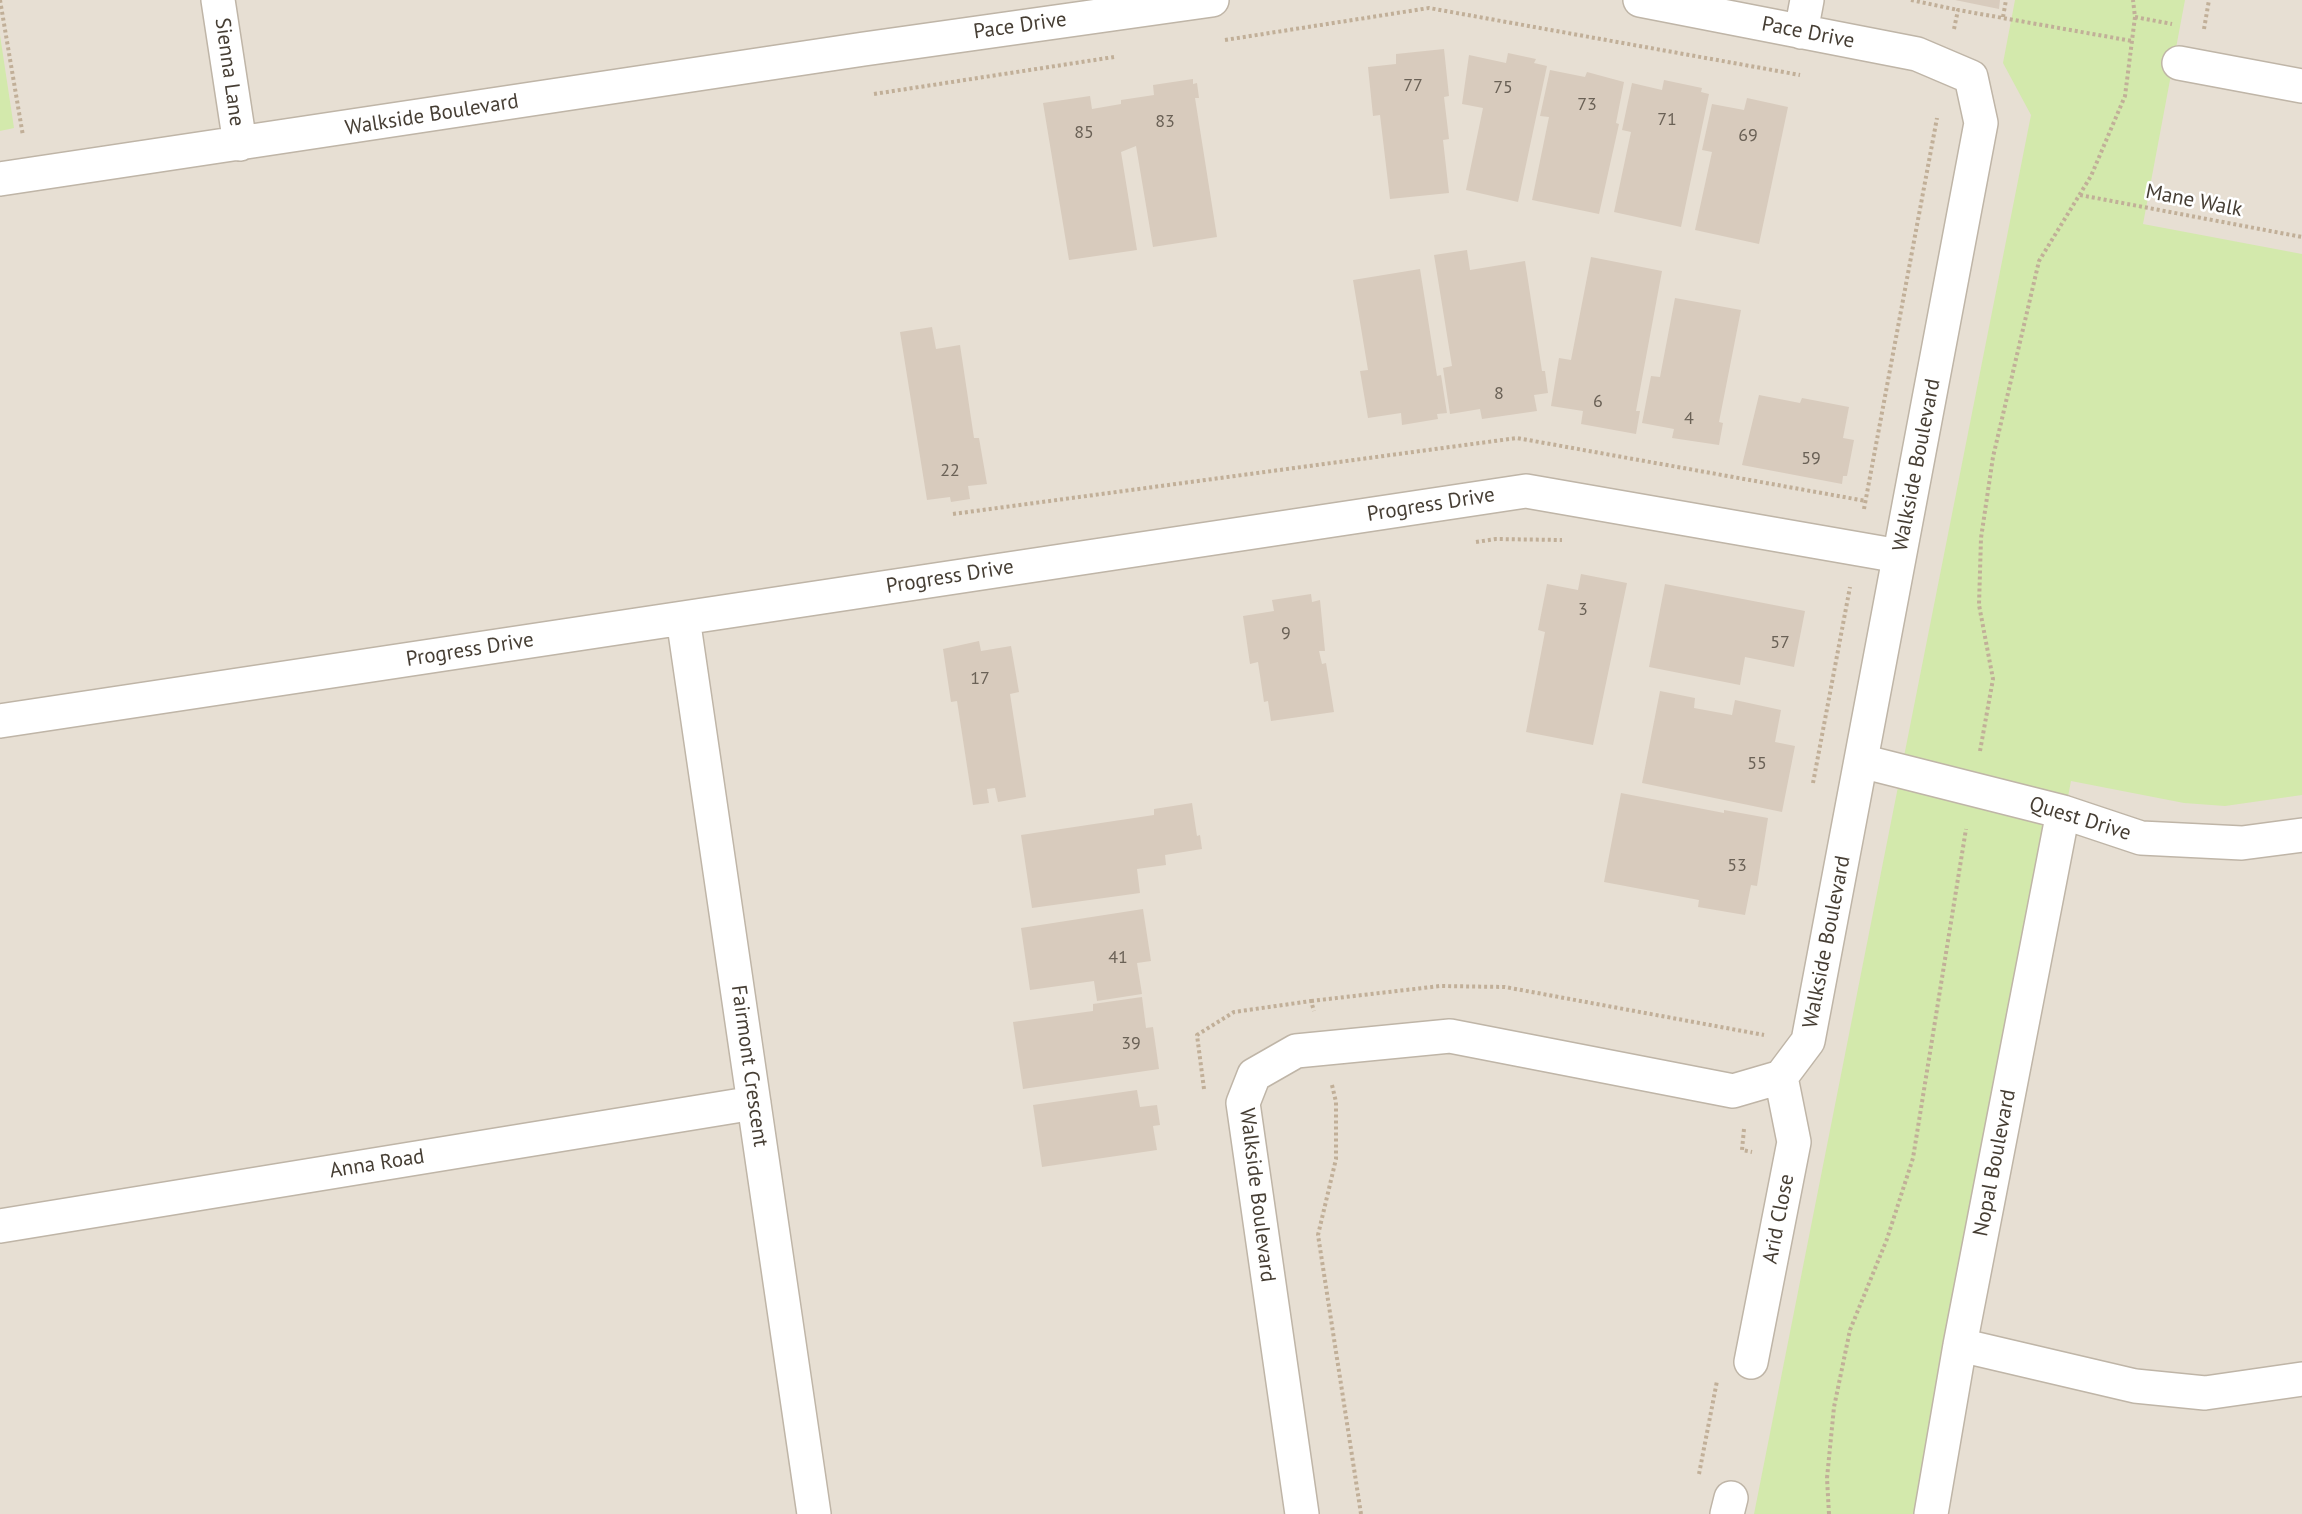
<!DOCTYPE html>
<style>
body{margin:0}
canvas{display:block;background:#f3eee5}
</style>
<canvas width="2302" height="1514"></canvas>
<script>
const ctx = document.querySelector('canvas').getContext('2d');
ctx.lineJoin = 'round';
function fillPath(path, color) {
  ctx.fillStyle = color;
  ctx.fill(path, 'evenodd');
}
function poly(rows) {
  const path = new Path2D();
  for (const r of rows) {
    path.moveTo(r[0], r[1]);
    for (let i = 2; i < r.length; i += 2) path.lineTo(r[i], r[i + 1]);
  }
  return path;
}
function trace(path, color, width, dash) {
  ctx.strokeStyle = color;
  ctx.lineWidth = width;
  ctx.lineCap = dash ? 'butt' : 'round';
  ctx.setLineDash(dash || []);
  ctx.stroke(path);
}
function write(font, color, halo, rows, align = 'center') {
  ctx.font = font + ' "PT Sans",sans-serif';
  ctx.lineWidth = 5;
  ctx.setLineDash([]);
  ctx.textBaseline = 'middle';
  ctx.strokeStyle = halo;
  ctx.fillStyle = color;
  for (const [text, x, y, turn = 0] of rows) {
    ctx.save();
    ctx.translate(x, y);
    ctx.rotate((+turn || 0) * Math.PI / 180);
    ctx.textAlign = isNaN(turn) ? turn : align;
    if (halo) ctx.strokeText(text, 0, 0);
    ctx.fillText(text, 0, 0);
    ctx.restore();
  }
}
fillPath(poly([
 [0,0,2302,0,2302,1514,0,1514]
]), '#e7dfd3');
fillPath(poly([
 [2015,0,2185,0,2143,224,2302,254,2302,795,2225,806,2184,803,2071,781,1931,1514,1754,1514,2031,115,2003,63],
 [0,35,14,128,0,131]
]), '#d3e9ac');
fillPath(poly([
 [1955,0,2000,0,1999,9],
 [1444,49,1449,96,1444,97,1449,139,1443,140,1449,193,1390,199,1380,115,1373,116,1368,67,1396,64,1396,54],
 [1508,53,1536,59,1534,63,1547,66,1518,202,1466,190,1483,108,1462,104,1469,55,1506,63],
 [1550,70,1585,77,1587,72,1624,82,1616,123,1619,124,1599,214,1532,200,1549,117,1540,116],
 [1193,79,1193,84,1197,83,1199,98,1195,98,1217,237,1153,247,1136,146,1121,152,1137,250,1069,260,1043,103,1090,96,1092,109,1121,104,1121,100,1154,95,1153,85],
 [1664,80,1702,88,1701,92,1709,94,1681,227,1614,212,1631,132,1622,130,1632,83,1662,90],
 [1747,98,1788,107,1759,244,1695,230,1712,152,1702,150,1712,104,1744,110],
 [1467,250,1470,270,1525,261,1542,371,1545,371,1548,393,1534,395,1537,411,1482,419,1480,409,1450,414,1443,368,1452,366,1434,255],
 [1591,257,1662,271,1636,411,1640,411,1636,434,1581,424,1583,411,1551,406,1559,358,1571,360],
 [1420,269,1437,376,1441,375,1447,413,1437,414,1438,419,1402,425,1401,413,1368,418,1360,371,1368,370,1353,280],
 [1675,298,1741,310,1719,422,1723,423,1719,445,1672,438,1674,429,1642,423,1651,376,1660,377],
 [932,327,936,349,960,345,974,438,979,438,987,484,968,486,970,499,951,502,950,497,927,500,900,332],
 [1759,395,1800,403,1802,398,1849,407,1843,438,1854,440,1847,476,1843,476,1842,484,1742,465],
 [1581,574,1627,583,1593,745,1526,732,1545,632,1538,630,1547,584,1578,590],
 [1665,584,1805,611,1794,667,1745,657,1740,685,1649,667],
 [1311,594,1312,602,1320,600,1325,651,1319,651,1322,664,1326,663,1334,712,1271,721,1268,701,1264,702,1258,662,1250,664,1243,616,1274,611,1272,600],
 [979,641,981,651,1011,646,1019,692,1010,694,1026,797,998,802,995,788,987,789,989,803,973,805,957,701,951,702,943,649],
 [1660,691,1695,698,1694,708,1732,715,1735,700,1781,710,1775,742,1795,746,1782,812,1642,783],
 [1621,793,1724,813,1724,810,1768,818,1757,886,1751,885,1745,915,1698,907,1699,900,1604,882],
 [1192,803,1197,836,1200,835,1202,849,1165,855,1166,865,1137,869,1140,893,1032,908,1021,835,1154,815,1154,809],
 [1143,909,1151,961,1137,963,1142,994,1097,1001,1094,981,1030,990,1021,928],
 [1142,997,1146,1028,1153,1027,1159,1069,1023,1089,1013,1022,1093,1011,1093,1004],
 [1137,1090,1140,1107,1157,1105,1160,1125,1153,1126,1157,1150,1042,1167,1033,1105]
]), '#d8cbbd');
const minor = poly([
 [218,0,240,144],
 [1801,32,1807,0],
 [2179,63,2302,86],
 [0,179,864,49,1212,0],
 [683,618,814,1514],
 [0,721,1526,491,1899,556],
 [1861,761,2063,812,2141,838,2242,843,2302,835],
 [0,1226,754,1103],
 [1960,1345,2135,1386,2205,1393,2302,1379],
 [1751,1362,1794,1142,1781,1077],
 [1302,1514,1243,1103,1254,1075,1296,1051,1450,1036,1733,1091,1781,1077,1808,1041,1981,123,1971,77,1917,54,1640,0],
 [1727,1514,1731,1498],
 [1931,1514,1960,1345,2063,812]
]);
trace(minor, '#bfb5a7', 36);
trace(poly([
 [0,0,23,136],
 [1911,0,1958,10],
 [2003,17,2006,0],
 [2135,17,2172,24],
 [1954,29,1958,10,2132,41],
 [2204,29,2209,0],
 [1225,40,1429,8,1800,75],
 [874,94,1114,57],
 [2080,195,2302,237],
 [1864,509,1937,118],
 [953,514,1517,438,1866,501],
 [1476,542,1496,539,1562,540],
 [1980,751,1993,679,1979,605,1981,538,1993,457,2039,261,2091,176,2125,96,2135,17,2133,0],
 [1813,783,1850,587],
 [1311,1001,1440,986,1505,987,1764,1035],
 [1332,1085,1336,1102,1336,1159,1318,1235,1361,1514],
 [1204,1089,1197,1035,1234,1012,1311,1001,1314,1011],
 [1744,1129,1742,1150,1752,1152],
 [1699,1474,1717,1381],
 [1829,1514,1827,1478,1834,1407,1850,1330,1887,1239,1913,1158,1966,829]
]), '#c1af98', 4, [3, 3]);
trace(minor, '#fff', 33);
write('18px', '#6a6156', null, [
 ["77",1413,86],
 ["75",1503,88],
 ["73",1587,105],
 ["71",1667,120],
 ["83",1165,122],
 ["85",1084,133],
 ["69",1748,136],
 ["8",1499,394],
 ["6",1598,402],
 ["4",1689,419],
 ["59",1811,459],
 ["22",950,471],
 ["3",1583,610],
 ["9",1286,634],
 ["57",1780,643],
 ["17",980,679],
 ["55",1757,764],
 ["53",1737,866],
 ["41",1118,958],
 ["39",1131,1044]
]);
write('21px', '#463e34', '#fff', [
 ["Pace Drive",1020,26,-8],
 ["Pace Drive",1808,33,11],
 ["Sienna Lane",229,72,82],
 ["Walkside Boulevard",432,115,-9],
 ["Mane Walk",2194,201,11],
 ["Walkside Boulevard",1917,465,-79],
 ["Progress Drive",1431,505,-9],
 ["Progress Drive",950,577,-9],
 ["Progress Drive",470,650,-9],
 ["Quest Drive",2080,819,17],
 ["Walkside Boulevard",1827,942,-79],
 ["Fairmont Crescent",749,1066,82],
 ["Nopal Boulevard",1995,1163,-79],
 ["Anna Road",377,1164,-9],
 ["Walkside Boulevard",1257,1195,83],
 ["Arid Close",1779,1219,-79]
]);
</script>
